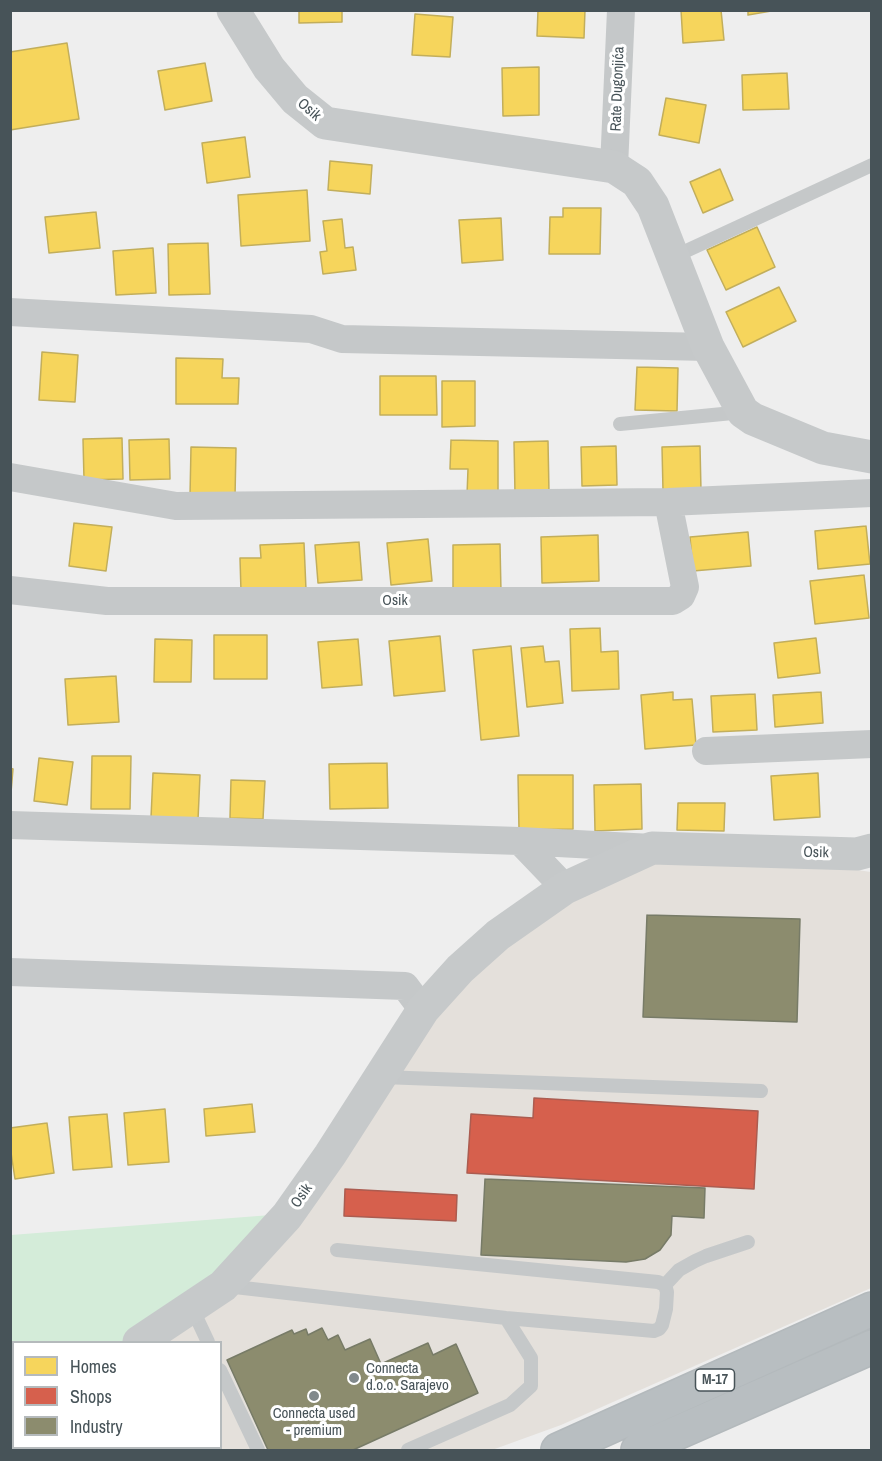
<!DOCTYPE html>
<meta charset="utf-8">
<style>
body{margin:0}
#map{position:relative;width:882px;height:1461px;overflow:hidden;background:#eee;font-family:"Archivo Narrow",sans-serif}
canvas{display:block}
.frame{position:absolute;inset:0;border:12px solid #475358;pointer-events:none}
.legend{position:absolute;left:12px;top:1341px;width:210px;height:108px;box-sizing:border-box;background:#fff;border:2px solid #b5babc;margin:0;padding:8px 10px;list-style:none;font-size:18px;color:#475358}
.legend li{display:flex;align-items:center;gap:12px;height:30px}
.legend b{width:30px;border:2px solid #b5babc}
</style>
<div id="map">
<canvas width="882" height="1461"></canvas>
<div class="frame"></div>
<ul class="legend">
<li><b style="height:16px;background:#f6d55c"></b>Homes</li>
<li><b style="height:16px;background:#d6604d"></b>Shops</li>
<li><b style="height:16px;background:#8c8c6e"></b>Industry</li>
</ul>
</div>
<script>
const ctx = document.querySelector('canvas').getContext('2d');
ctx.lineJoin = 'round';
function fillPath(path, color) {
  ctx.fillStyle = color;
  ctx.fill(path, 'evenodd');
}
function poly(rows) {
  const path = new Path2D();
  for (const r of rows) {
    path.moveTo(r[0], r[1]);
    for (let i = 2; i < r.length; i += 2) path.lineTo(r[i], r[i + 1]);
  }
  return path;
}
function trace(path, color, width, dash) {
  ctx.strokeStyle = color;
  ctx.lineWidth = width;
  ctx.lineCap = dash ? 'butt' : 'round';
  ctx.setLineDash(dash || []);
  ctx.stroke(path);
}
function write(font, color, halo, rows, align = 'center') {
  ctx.font = font + ' "Archivo Narrow",sans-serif';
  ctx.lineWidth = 6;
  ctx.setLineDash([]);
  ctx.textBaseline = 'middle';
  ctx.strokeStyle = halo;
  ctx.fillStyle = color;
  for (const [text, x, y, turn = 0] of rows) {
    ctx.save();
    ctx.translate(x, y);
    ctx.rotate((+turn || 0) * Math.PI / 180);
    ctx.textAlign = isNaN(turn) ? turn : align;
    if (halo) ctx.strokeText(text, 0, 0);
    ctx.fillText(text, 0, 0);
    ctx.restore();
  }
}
fillPath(poly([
 [732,852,871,872,871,1288,561,1425,492,1450,11,1450,11,1436,13,1434,14,1448,220,1448,220,1342,146,1342,257,1252,450,984,624,868]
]), '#e4e0db');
fillPath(poly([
 [284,1214,146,1342,14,1342,14,1428,11,1429,11,1235]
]), '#d4ecd9');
const homes = poly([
 [299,10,342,10,342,22,299,23,299,10],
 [538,10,585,10,584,38,537,36,538,10],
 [681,10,721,10,724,40,683,43,681,10],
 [748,10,777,10,748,15,748,10],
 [415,14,453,17,450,57,412,55,415,14],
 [67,43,79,119,10,130,10,52,67,43],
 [205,63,212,101,165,110,158,71,205,63],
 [539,67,539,115,503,116,502,68,539,67],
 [787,73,789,109,743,110,742,75,787,73],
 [666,98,706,105,699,143,659,135,666,98],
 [245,137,250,177,207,183,202,143,245,137],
 [330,161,372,165,370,194,328,190,330,161],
 [720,169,733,200,703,213,690,182,720,169],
 [307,190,310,241,241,246,238,195,307,190],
 [563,208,601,208,600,254,549,254,550,217,563,217,563,208],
 [96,212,100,248,49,253,45,217,96,212],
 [501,218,503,260,462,263,459,220,501,218],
 [342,219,345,248,353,247,356,270,323,274,320,252,327,251,323,221,342,219],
 [757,227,775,267,726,290,707,250,757,227],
 [208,243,210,294,169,295,168,244,208,243],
 [153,248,156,293,116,295,113,251,153,248],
 [779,287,796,321,743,347,726,312,779,287],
 [42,352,78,355,75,402,39,400,42,352],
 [176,358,223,359,222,378,239,378,238,404,176,404,176,358],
 [637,367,678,368,677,411,635,410,637,367],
 [380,376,436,376,437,415,380,415,380,376],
 [442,381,475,381,475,426,442,427,442,381],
 [122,438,123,479,84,480,83,439,122,438],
 [169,439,170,479,130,480,129,440,169,439],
 [451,440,498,441,498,495,467,495,468,469,450,469,451,440],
 [548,441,549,493,515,494,514,442,548,441],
 [616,446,617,485,582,486,581,447,616,446],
 [700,446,701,491,663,491,662,447,700,446],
 [191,447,236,448,235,497,190,496,191,447],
 [74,523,112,527,106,571,69,566,74,523],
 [866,526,870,564,818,569,815,531,866,526],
 [748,532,751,566,693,571,690,537,748,532],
 [598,535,599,581,542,583,541,537,598,535],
 [428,539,432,581,391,585,387,543,428,539],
 [359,542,362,580,318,583,315,545,359,542],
 [304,543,306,590,241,592,240,558,261,558,260,545,304,543],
 [500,544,501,592,453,592,453,545,500,544],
 [864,575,869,618,815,624,810,581,864,575],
 [600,628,601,652,618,651,619,689,572,691,570,629,600,628],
 [214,635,267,635,267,679,214,679,214,635],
 [440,636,445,691,394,696,389,641,440,636],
 [816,638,820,673,778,678,774,643,816,638],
 [155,639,192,640,191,682,154,682,155,639],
 [358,639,362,685,322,688,318,642,358,639],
 [511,646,519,736,481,740,473,650,511,646],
 [543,646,545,662,559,661,563,703,527,707,521,648,543,646],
 [116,676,119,722,68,725,65,679,116,676],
 [673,692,673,700,692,699,696,745,645,749,641,695,673,692],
 [821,692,823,723,775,727,773,695,821,692],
 [755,694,757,730,713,732,711,696,755,694],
 [92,756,131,756,130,809,91,809,92,756],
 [39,758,73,762,67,805,34,801,39,758],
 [387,763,388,808,330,809,329,764,387,763],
 [10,768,13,769,10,804,10,768],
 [153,773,200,775,198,820,151,818,153,773],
 [818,773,820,817,774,820,771,776,818,773],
 [518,775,573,775,573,829,519,830,518,775],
 [231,780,265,781,263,819,230,818,231,780],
 [641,784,642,829,595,831,594,785,641,784],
 [678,803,725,803,724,831,677,830,678,803],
 [252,1104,255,1132,206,1136,204,1109,252,1104],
 [165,1109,169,1162,128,1165,124,1113,165,1109],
 [107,1114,112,1167,73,1170,69,1117,107,1114],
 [47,1123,54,1173,15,1179,10,1146,10,1128,47,1123]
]);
fillPath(homes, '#f6d55c');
trace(homes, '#c2ae5b', 1.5);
const shops = poly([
 [534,1098,758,1111,754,1189,467,1173,471,1114,533,1118,534,1098],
 [345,1189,457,1195,456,1221,344,1216,345,1189]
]);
fillPath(shops, '#d6604d');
trace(shops, '#ab5c50', 1.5);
const industry = poly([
 [647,915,800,919,797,1022,643,1017,647,915],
 [485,1179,705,1188,704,1218,672,1216,671,1235,660,1250,645,1259,626,1262,481,1255,485,1179],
 [322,1328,328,1340,338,1335,345,1350,370,1339,381,1364,428,1343,433,1355,456,1344,478,1393,353,1450,268,1450,227,1360,292,1330,294,1334,306,1329,308,1335,322,1328],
 [61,1448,173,1448,174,1450,54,1450,61,1448]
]);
fillPath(industry, '#8c8c6e');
trace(industry, '#777b67', 1.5);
const highway = poly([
 [558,1450,872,1309],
 [638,1450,872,1347]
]);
trace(highway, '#b3b9bc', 36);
trace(poly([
 [673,257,872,165],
 [620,424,743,412],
 [382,1077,761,1091],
 [665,1285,679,1270,695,1261,706,1256,748,1242],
 [226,1286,506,1318,654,1331,659,1329,662,1325,666,1309,667,1292,665,1285,658,1282,337,1250],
 [192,1308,208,1342],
 [220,1370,258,1450],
 [186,1448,187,1450],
 [22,1450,27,1448],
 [408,1450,510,1405,531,1386,531,1358,506,1318]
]), '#c5c8c9', 14);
trace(poly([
 [614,167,621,10],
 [10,312,311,329,342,339,708,347],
 [10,477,176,506,668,502,872,493],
 [10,590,107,601,673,601,681,596,685,587,668,502],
 [706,751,872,744],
 [10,825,520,841,652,848],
 [520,841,565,888],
 [10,972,405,986,423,1010]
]), '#c5c8c9', 28);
trace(poly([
 [233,10,269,68,295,99,325,123,614,167,637,182,653,206,708,347,743,412,753,419,823,448,872,457],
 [139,1342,223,1286,287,1216,330,1155,423,1010,460,969,498,935,565,888,652,848,857,854,872,850],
 [10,1422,14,1421]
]), '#c6c9ca', 33);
trace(highway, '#b8bec1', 33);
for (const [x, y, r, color] of [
 [354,1378,6,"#81898c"],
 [314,1396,6,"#81898c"]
]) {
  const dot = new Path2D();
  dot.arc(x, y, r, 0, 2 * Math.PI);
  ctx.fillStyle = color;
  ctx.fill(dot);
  trace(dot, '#fff', 2);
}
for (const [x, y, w] of [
 [715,1380,39]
]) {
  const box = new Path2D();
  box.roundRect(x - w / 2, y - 11, w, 22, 4.5);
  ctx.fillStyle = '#fff';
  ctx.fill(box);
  trace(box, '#475358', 1.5);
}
write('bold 14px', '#475358', null, [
 ["M-17",715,1380]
]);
write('15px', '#475358', '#fff', [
 ["Rate Dugonjića",618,89,-88],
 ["Osik",309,110,41],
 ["Osik",395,601],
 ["Osik",816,853,1],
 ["Osik",302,1196,-55]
]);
write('15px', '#475358', '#fff', [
 ["Connecta",366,1369],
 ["d.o.o. Sarajevo",366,1386],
 ["Connecta used",314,1414,"center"],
 ["- premium",314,1431,"center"]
], 'left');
</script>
